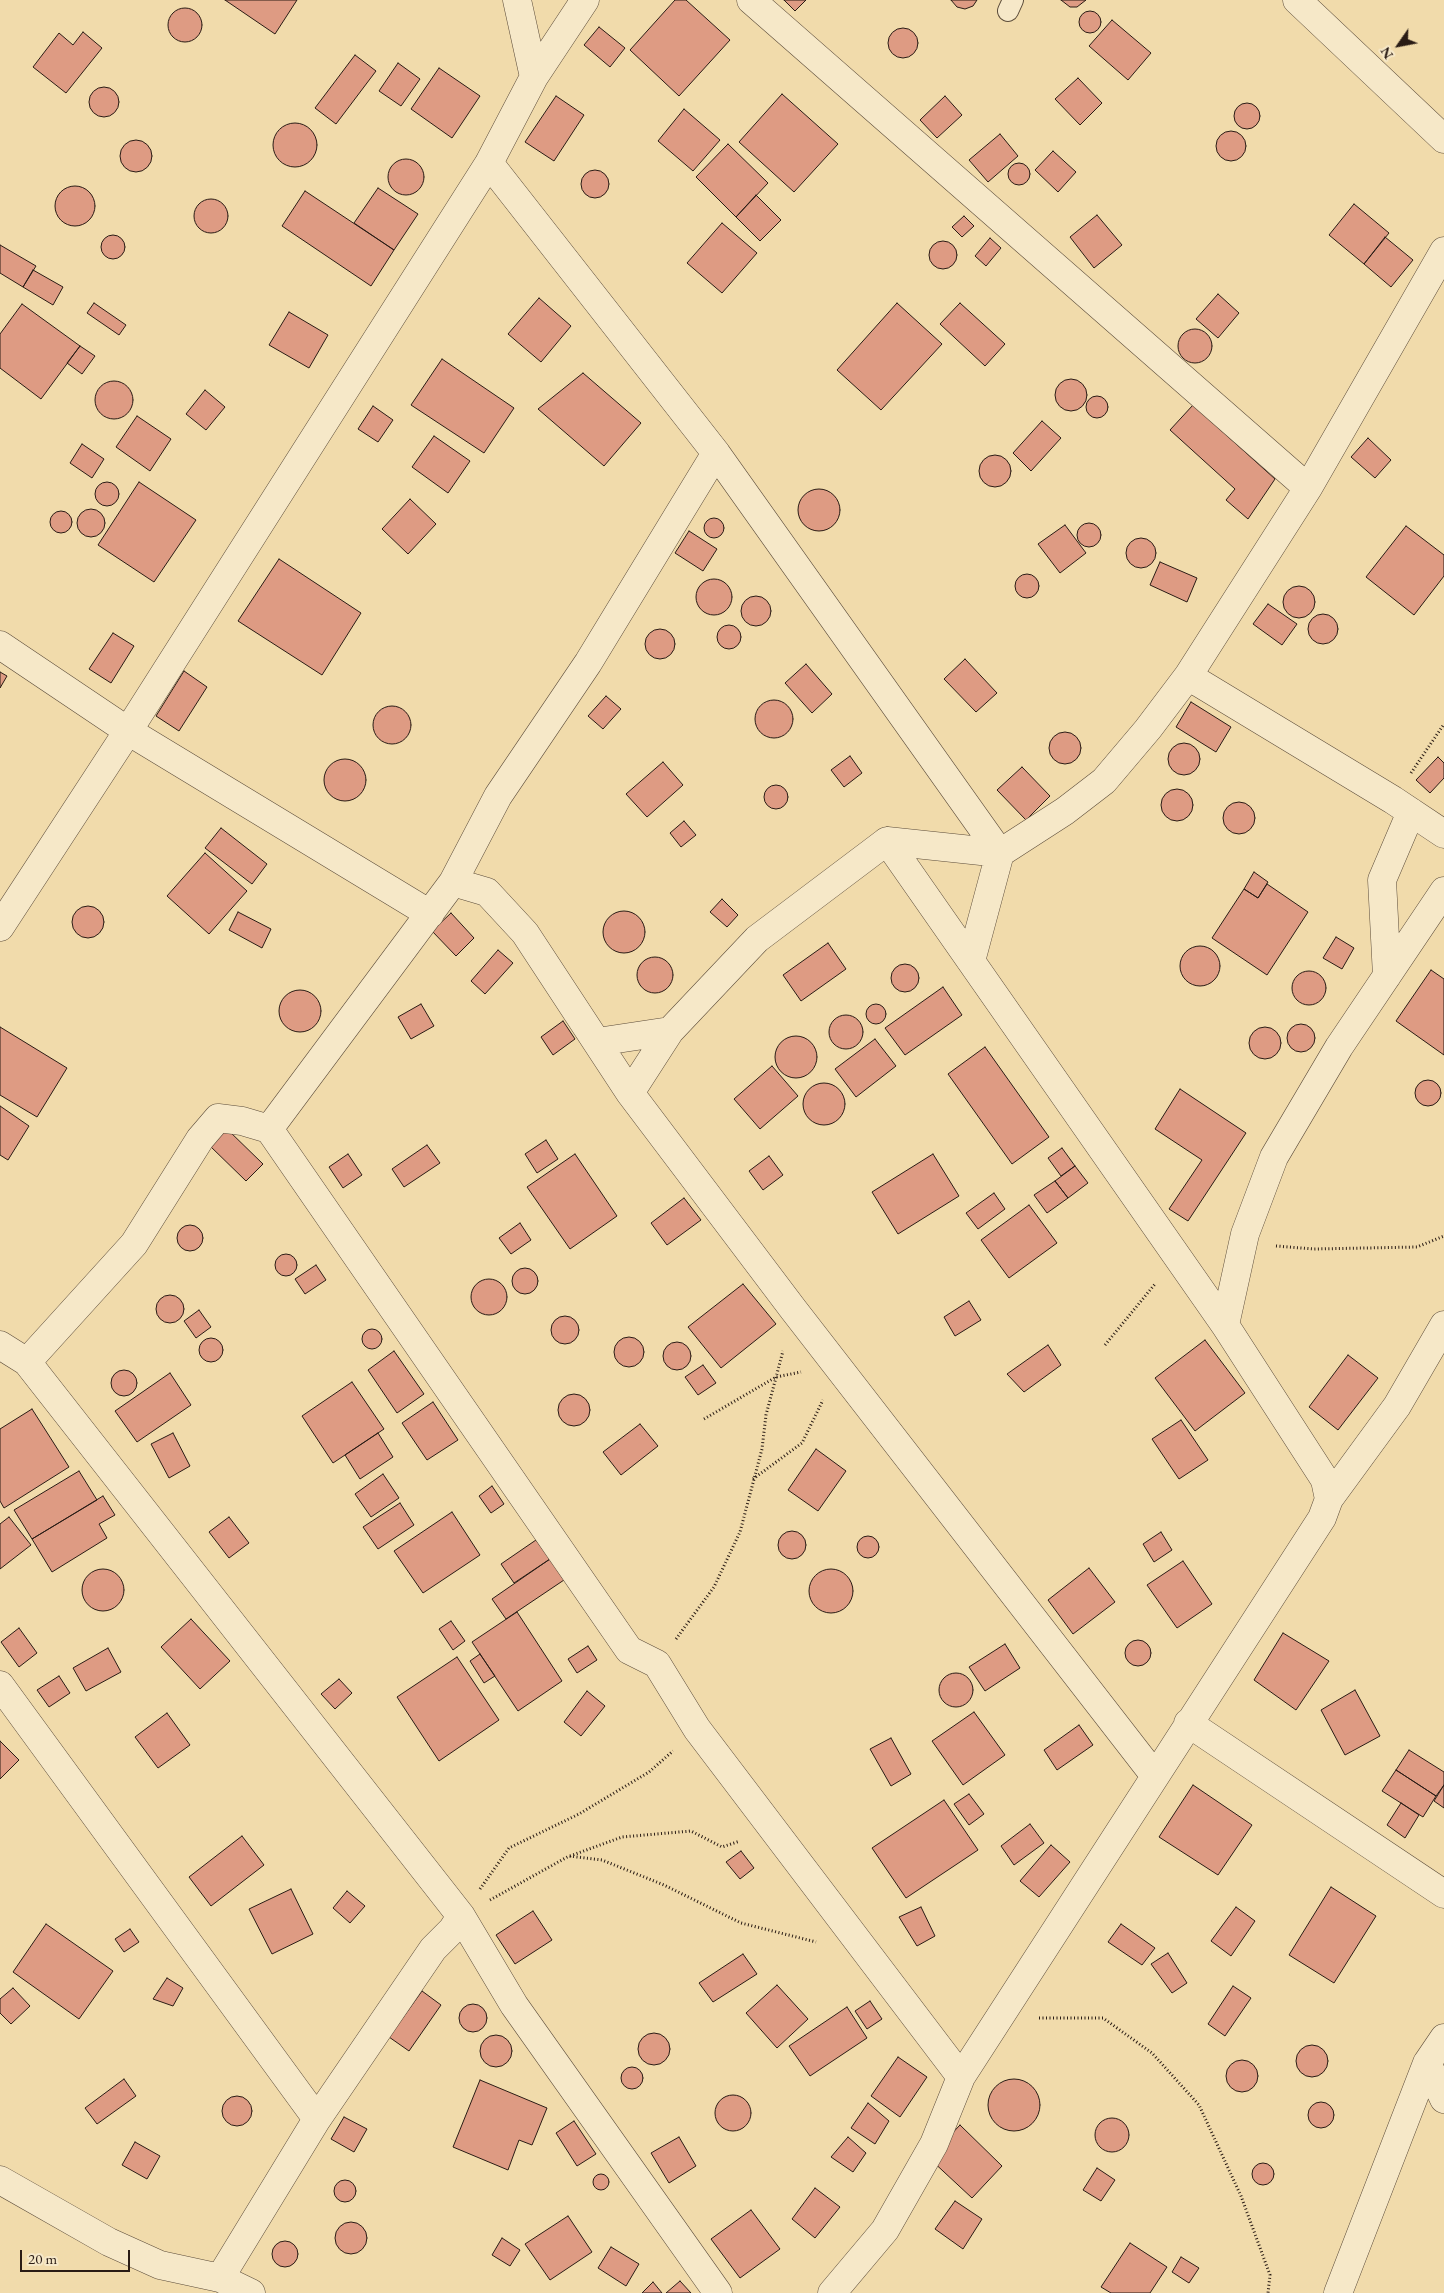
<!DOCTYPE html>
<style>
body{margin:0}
#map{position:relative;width:1444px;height:2293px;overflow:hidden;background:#f1dbab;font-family:"EB Garamond",serif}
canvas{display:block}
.north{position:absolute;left:1374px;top:20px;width:50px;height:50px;-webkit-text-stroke:4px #f6e8c8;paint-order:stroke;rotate:237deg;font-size:14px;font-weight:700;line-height:20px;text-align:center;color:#2a1c15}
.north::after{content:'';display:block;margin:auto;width:18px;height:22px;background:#2a1c15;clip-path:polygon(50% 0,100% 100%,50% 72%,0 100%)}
.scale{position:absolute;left:20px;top:2250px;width:110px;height:22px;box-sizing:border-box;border:2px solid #2a1c15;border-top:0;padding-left:6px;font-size:15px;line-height:18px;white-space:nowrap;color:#2a1c15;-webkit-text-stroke:4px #f6e8c8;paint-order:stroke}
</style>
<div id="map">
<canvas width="1444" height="2293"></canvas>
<div class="north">N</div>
<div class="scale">20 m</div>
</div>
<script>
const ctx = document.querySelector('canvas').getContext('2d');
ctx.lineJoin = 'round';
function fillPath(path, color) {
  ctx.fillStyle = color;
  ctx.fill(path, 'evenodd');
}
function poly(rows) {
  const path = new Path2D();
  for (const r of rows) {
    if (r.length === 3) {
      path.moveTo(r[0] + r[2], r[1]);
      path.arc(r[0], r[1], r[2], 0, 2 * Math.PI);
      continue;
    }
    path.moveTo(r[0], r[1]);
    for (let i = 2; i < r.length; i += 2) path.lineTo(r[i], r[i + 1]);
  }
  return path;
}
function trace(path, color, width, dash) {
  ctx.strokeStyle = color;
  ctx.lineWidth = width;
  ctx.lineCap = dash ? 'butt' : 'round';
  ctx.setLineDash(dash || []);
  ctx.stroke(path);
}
const building = poly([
 [225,0,297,0,275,34,225,0],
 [675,0,686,0,730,40,679,96,630,50,675,0],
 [784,0,806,0,795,11,784,0],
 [951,0,977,0,973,6,965,9,957,7,951,0],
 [1061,0,1086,0,1077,7,1070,7,1061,0],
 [185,25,17],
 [1090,22,11],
 [1112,20,1151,53,1128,80,1089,46,1112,20],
 [599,27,625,48,610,67,584,45,599,27],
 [903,43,15],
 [83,32,102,48,66,93,33,67,59,33,73,45,83,32],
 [355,55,376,71,336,124,315,108,355,55],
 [398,63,420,79,401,106,379,91,398,63],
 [439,68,480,96,452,138,411,109,439,68],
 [1078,78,1102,103,1080,125,1055,99,1078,78],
 [104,102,15],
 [782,94,838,144,794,192,739,142,782,94],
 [556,96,584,115,554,161,525,142,556,96],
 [945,96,962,115,937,138,920,120,945,96],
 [1247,116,13],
 [684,109,720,140,693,171,658,141,684,109],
 [295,145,22],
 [1231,146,15],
 [1000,134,1018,156,988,182,969,160,1000,134],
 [136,156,16],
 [728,144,768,183,736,217,696,177,728,144],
 [1053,151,1076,172,1058,192,1035,170,1053,151],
 [406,177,18],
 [1019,174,11],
 [595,184,14],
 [75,206,20],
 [378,188,418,214,394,250,354,223,378,188],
 [305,191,394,250,371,286,282,226,305,191],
 [756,195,781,220,760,241,736,217,756,195],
 [211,216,17],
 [1354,204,1389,233,1364,264,1329,235,1354,204],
 [1097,215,1122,245,1094,268,1070,237,1097,215],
 [964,216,974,226,962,237,952,227,964,216],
 [722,223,757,253,722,293,687,263,722,223],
 [113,247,12],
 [1385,237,1413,260,1391,287,1364,264,1385,237],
 [990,238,1001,248,986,266,975,256,990,238],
 [943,255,14],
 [0,245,36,266,23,287,0,273,0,245],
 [33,270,63,287,53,305,23,287,33,270],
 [1218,294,1239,313,1218,338,1196,319,1218,294],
 [539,298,571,326,541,362,508,334,539,298],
 [94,303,126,325,119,335,87,313,94,303],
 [897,303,942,344,881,410,837,370,897,303],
 [960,303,1005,344,985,366,940,324,960,303],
 [22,304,80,346,41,399,0,368,0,334,22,304],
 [289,312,328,335,309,368,269,345,289,312],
 [1195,346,17],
 [80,346,95,356,82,374,67,363,80,346],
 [442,359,514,408,484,453,411,405,442,359],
 [583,373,641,423,604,466,538,409,583,373],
 [1071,395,16],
 [114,400,19],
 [205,390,225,407,206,430,186,414,205,390],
 [1097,407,11],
 [1193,405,1275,479,1248,519,1226,500,1235,489,1170,430,1193,405],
 [373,406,393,420,378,442,358,429,373,406],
 [137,416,171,439,150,471,116,447,137,416],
 [1042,421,1061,438,1031,471,1013,453,1042,421],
 [434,436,470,461,448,493,412,467,434,436],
 [1368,438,1391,460,1375,478,1351,457,1368,438],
 [82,444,104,459,92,478,70,463,82,444],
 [995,471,16],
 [139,482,196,520,154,582,98,545,139,482],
 [107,494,12],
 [819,510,21],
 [410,499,436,524,408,554,382,529,410,499],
 [91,523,14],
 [61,522,11],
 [714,528,10],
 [1089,535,12],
 [1065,525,1086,553,1060,573,1038,544,1065,525],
 [1406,526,1444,555,1444,576,1414,615,1366,577,1406,526],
 [689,531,717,549,703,571,675,553,689,531],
 [1141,553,15],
 [279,559,361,613,322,675,238,621,279,559],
 [1160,562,1197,578,1187,602,1150,585,1160,562],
 [1027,586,12],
 [714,597,18],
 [1299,602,16],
 [756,611,15],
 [1268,604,1297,624,1282,645,1253,624,1268,604],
 [1323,629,15],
 [729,637,12],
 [660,644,15],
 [113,633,134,646,111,683,89,669,113,633],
 [965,659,997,693,976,712,944,679,965,659],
 [806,664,832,694,812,713,785,683,806,664],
 [184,671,207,687,179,731,156,716,184,671],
 [0,672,7,676,0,688,0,672],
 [606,696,621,709,603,729,588,716,606,696],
 [774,719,19],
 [1191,702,1231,727,1216,752,1176,727,1191,702],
 [392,725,19],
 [1065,748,16],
 [1184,759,16],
 [850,756,862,773,844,787,831,770,850,756],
 [1438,757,1444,763,1444,778,1430,793,1416,780,1438,757],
 [345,780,21],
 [663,762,683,785,647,817,626,794,663,762],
 [1022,767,1050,796,1026,820,997,790,1022,767],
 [776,797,12],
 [1177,805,16],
 [1239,818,16],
 [684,821,696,835,681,847,670,833,684,821],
 [221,828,267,864,252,884,205,848,221,828],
 [205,853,247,891,209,934,167,896,205,853],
 [1254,872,1268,882,1258,898,1244,889,1254,872],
 [1267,884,1308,912,1267,975,1212,938,1244,889,1258,898,1267,884],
 [722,899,738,915,727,927,710,912,722,899],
 [88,922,16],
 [624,932,21],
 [238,912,271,929,262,948,229,930,238,912],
 [451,913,474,938,456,956,432,931,451,913],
 [1336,937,1354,948,1342,969,1323,958,1336,937],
 [828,943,846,969,801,1001,783,975,828,943],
 [1200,966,20],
 [498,950,513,963,485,994,471,981,498,950],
 [655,975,18],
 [905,978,14],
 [1431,970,1444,979,1444,1055,1396,1021,1431,970],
 [1309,988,17],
 [943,987,962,1015,905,1055,885,1028,943,987],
 [300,1011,21],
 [876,1014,10],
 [421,1004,434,1026,411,1039,398,1017,421,1004],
 [846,1032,17],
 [563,1021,575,1039,553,1055,541,1037,563,1021],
 [1301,1038,14],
 [0,1027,67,1068,37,1117,0,1095,0,1027],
 [1265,1043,16],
 [796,1057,21],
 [875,1039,896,1066,856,1097,835,1069,875,1039],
 [985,1047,1049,1137,1012,1164,948,1074,985,1047],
 [772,1066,798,1096,760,1129,734,1099,772,1066],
 [1428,1093,13],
 [824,1104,21],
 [1180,1089,1246,1133,1188,1221,1169,1209,1202,1160,1155,1129,1180,1089],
 [0,1106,29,1126,8,1160,0,1155,0,1106],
 [226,1128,263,1164,246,1181,209,1145,226,1128],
 [546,1140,558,1159,537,1173,525,1154,546,1140],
 [427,1145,440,1163,404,1187,392,1169,427,1145],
 [1062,1148,1075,1166,1061,1176,1048,1158,1062,1148],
 [348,1154,362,1175,343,1188,329,1167,348,1154],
 [575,1154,617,1216,570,1249,527,1187,575,1154],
 [933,1154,959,1196,898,1234,872,1192,933,1154],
 [769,1156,783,1175,763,1190,749,1171,769,1156],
 [1075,1166,1088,1183,1068,1198,1055,1181,1075,1166],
 [1055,1181,1068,1198,1047,1213,1034,1195,1055,1181],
 [994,1193,1005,1209,978,1229,966,1213,994,1193],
 [684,1198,701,1220,667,1245,651,1223,684,1198],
 [1029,1205,1057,1243,1009,1278,981,1240,1029,1205],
 [520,1223,531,1240,511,1254,499,1238,520,1223],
 [190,1238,13],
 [286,1265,11],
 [316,1265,326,1280,305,1294,295,1279,316,1265],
 [525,1281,13],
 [489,1297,18],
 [743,1284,776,1324,721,1368,688,1327,743,1284],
 [170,1309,14],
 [969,1301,981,1320,955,1336,944,1317,969,1301],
 [199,1310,211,1327,196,1338,184,1321,199,1310],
 [565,1330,14],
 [372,1339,10],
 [629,1352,15],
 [211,1350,12],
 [1205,1340,1245,1393,1195,1431,1155,1378,1205,1340],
 [677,1356,14],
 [1048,1345,1061,1365,1024,1392,1007,1374,1048,1345],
 [394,1351,424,1394,397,1413,368,1370,394,1351],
 [1348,1355,1378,1378,1338,1430,1309,1407,1348,1355],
 [703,1365,716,1383,698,1395,685,1377,703,1365],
 [124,1383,13],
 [170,1373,191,1405,137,1442,115,1411,170,1373],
 [352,1382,384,1429,333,1463,302,1416,352,1382],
 [574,1410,16],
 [433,1402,458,1440,427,1460,402,1423,433,1402],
 [32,1409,69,1467,4,1508,0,1501,0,1429,32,1409],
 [1181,1420,1208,1460,1179,1479,1152,1439,1181,1420],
 [640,1424,658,1446,621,1475,603,1452,640,1424],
 [173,1433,190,1466,169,1478,151,1444,173,1433],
 [378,1433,393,1457,360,1479,345,1455,378,1433],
 [816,1449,846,1471,818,1511,788,1490,816,1449],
 [79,1471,97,1500,32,1539,14,1510,79,1471],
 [383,1474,399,1498,371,1517,355,1494,383,1474],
 [492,1486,504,1504,491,1513,479,1496,492,1486],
 [103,1496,115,1515,99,1524,107,1538,52,1572,32,1539,103,1496],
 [400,1503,414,1525,378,1549,363,1527,400,1503],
 [452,1512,480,1555,423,1593,394,1551,452,1512],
 [9,1517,31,1545,0,1569,0,1524,9,1517],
 [229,1517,249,1543,229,1558,209,1532,229,1517],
 [792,1545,14],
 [1161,1532,1172,1550,1154,1562,1143,1544,1161,1532],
 [868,1547,11],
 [536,1540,550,1559,514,1583,501,1564,536,1540],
 [550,1559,564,1580,506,1619,492,1599,550,1559],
 [1183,1561,1212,1604,1177,1628,1147,1585,1183,1561],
 [1089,1568,1115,1602,1073,1634,1048,1600,1089,1568],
 [103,1590,21],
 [831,1591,22],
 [517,1612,562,1681,518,1711,472,1642,517,1612],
 [191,1619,230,1661,200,1689,161,1647,191,1619],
 [451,1621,465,1641,453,1650,439,1629,451,1621],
 [19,1628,37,1653,19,1667,1,1642,19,1628],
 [1283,1633,1329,1661,1296,1710,1254,1680,1283,1633],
 [1138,1653,13],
 [1005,1644,1020,1668,985,1691,969,1667,1005,1644],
 [588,1646,597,1660,577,1673,568,1659,588,1646],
 [108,1648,121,1672,86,1691,73,1668,108,1648],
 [480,1654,495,1676,484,1683,470,1661,480,1654],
 [457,1657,499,1720,439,1761,397,1697,457,1657],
 [956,1690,17],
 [59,1676,70,1693,49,1707,37,1690,59,1676],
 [339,1679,352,1693,335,1709,321,1694,339,1679],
 [1355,1690,1380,1736,1345,1755,1321,1710,1355,1690],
 [587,1691,605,1706,581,1736,564,1722,587,1691],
 [974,1712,1005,1755,963,1785,932,1741,974,1712],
 [167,1713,190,1745,158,1768,135,1737,167,1713],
 [1079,1725,1093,1745,1057,1770,1044,1750,1079,1725],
 [891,1738,911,1774,891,1786,870,1749,891,1738],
 [0,1741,19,1760,0,1779,0,1741],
 [1409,1750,1444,1772,1444,1785,1436,1796,1396,1770,1409,1750],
 [1396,1770,1436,1796,1423,1817,1382,1791,1396,1770],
 [1193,1785,1252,1825,1218,1875,1159,1837,1193,1785],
 [1444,1785,1444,1808,1434,1801,1444,1785],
 [969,1794,984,1814,969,1825,954,1804,969,1794],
 [944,1800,978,1850,906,1898,872,1848,944,1800],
 [1401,1803,1419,1815,1405,1838,1387,1825,1401,1803],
 [1030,1824,1044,1843,1014,1865,1001,1846,1030,1824],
 [242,1836,264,1865,211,1906,189,1877,242,1836],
 [1051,1845,1070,1862,1039,1897,1020,1881,1051,1845],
 [741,1851,754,1868,740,1879,726,1862,741,1851],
 [1331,1887,1376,1916,1334,1983,1289,1955,1331,1887],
 [291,1889,313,1934,272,1954,249,1909,291,1889],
 [347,1891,365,1906,350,1923,333,1908,347,1891],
 [921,1907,935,1936,917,1946,899,1917,921,1907],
 [1236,1907,1255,1921,1231,1956,1211,1941,1236,1907],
 [533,1911,552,1940,515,1964,496,1935,533,1911],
 [46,1924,113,1971,79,2019,13,1972,46,1924],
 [1121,1924,1155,1948,1142,1965,1108,1942,1121,1924],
 [130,1929,139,1942,124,1952,115,1939,130,1929],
 [1168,1953,1187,1983,1172,1993,1151,1964,1168,1953],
 [743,1954,757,1974,713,2002,699,1983,743,1954],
 [167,1978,183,1988,173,2006,153,1999,167,1978],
 [777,1985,808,2019,777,2048,746,2013,777,1985],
 [1233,1986,1251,1998,1225,2036,1208,2024,1233,1986],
 [13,1988,30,2006,11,2024,0,2013,0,1999,13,1988],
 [422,1991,441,2005,409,2051,389,2037,422,1991],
 [870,2001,882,2019,867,2029,855,2011,870,2001],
 [473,2018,14],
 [847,2007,867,2038,810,2076,789,2046,847,2007],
 [654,2049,16],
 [496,2051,16],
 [1312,2061,16],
 [898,2057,927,2077,900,2117,871,2096,898,2057],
 [1242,2076,16],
 [632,2078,11],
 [124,2079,136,2096,97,2124,85,2108,124,2079],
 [1014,2105,26],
 [480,2080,547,2108,532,2145,519,2140,508,2170,453,2147,480,2080],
 [733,2113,18],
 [237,2111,15],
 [1321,2115,13],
 [868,2103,889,2121,875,2144,851,2128,868,2103],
 [344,2117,367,2129,354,2152,331,2139,344,2117],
 [1112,2135,17],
 [574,2121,596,2154,577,2166,556,2133,574,2121],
 [960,2125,1002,2166,972,2198,929,2158,960,2125],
 [679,2137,696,2166,669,2183,651,2153,679,2137],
 [848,2137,866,2153,853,2172,831,2157,848,2137],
 [135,2142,160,2156,147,2179,122,2165,135,2142],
 [1263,2174,11],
 [1097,2168,1115,2180,1101,2201,1083,2190,1097,2168],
 [601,2182,8],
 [345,2191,11],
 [815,2188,840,2207,815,2238,792,2219,815,2188],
 [955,2201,982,2219,963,2249,935,2229,955,2201],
 [751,2210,780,2249,740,2278,711,2239,751,2210],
 [568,2216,592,2252,550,2280,525,2244,568,2216],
 [351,2238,16],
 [502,2238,520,2250,510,2266,492,2255,502,2238],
 [285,2254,13],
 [1130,2243,1167,2267,1150,2293,1111,2293,1101,2287,1130,2243],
 [611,2247,639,2264,626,2286,598,2268,611,2247],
 [1181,2257,1199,2268,1189,2283,1172,2272,1181,2257],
 [680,2281,691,2293,666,2293,680,2281],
 [653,2282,662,2293,642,2293,653,2282]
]);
fillPath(building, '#de9b83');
trace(building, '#2a1c15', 1);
const service = poly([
 [1008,11,1013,0]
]);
const minor = poly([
 [517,0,534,77],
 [751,0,1308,488],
 [1297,0,1444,139],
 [489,163,716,453,1000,853,971,961],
 [0,645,128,731,430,914],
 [1188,676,1393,800,1444,834],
 [887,841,1225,1325],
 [453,882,487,892,525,933,630,1093,793,1309,1155,1776],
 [0,927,128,731,489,163,534,77,585,0],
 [1387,976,1382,880,1411,812],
 [597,1042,670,1031],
 [630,1093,670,1031,757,939,887,841,1000,853,1065,811,1104,781,1148,729,1188,676,1308,488,1444,251],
 [269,1129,453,882,498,796,588,663,716,453],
 [0,1345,27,1362,134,1244,200,1139,218,1118,242,1121,269,1129,629,1650,657,1664,697,1729,961,2077],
 [27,1362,461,1916,514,2005,718,2293],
 [1329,1499,1397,1406,1444,1325],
 [0,1685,317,2119],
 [1188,1723,1444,1894],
 [1427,2063,1444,2099],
 [0,2180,109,2242,160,2265,220,2278,251,2293],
 [220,2278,317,2119,433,1949,452,1930,461,1916],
 [832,2293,885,2230,934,2144,961,2077,1322,1518,1329,1499,1325,1480,1225,1325,1245,1234,1274,1157,1339,1047,1444,891],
 [1338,2293,1427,2063,1444,2038]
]);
trace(service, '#5c4c3a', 22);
trace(minor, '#5c4c3a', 29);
trace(poly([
 [1411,773,1444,724],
 [1276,1246,1314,1249,1417,1247,1444,1236],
 [1105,1345,1155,1284],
 [704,1419,776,1377,801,1372],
 [753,1479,802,1443,823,1400],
 [676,1639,714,1587,740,1532,762,1449,766,1415,783,1351],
 [570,1856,622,1837,691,1831,722,1847,740,1841],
 [480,1889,509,1848,579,1814,649,1772,673,1751],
 [490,1900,569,1856,602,1860,664,1885,741,1923,816,1942],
 [1039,2018,1103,2018,1152,2053,1199,2105,1241,2196,1270,2275,1268,2293]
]), '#2a1c15', 3, [1, 2.5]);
trace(service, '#f6e8c8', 20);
trace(minor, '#f6e8c8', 28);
</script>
